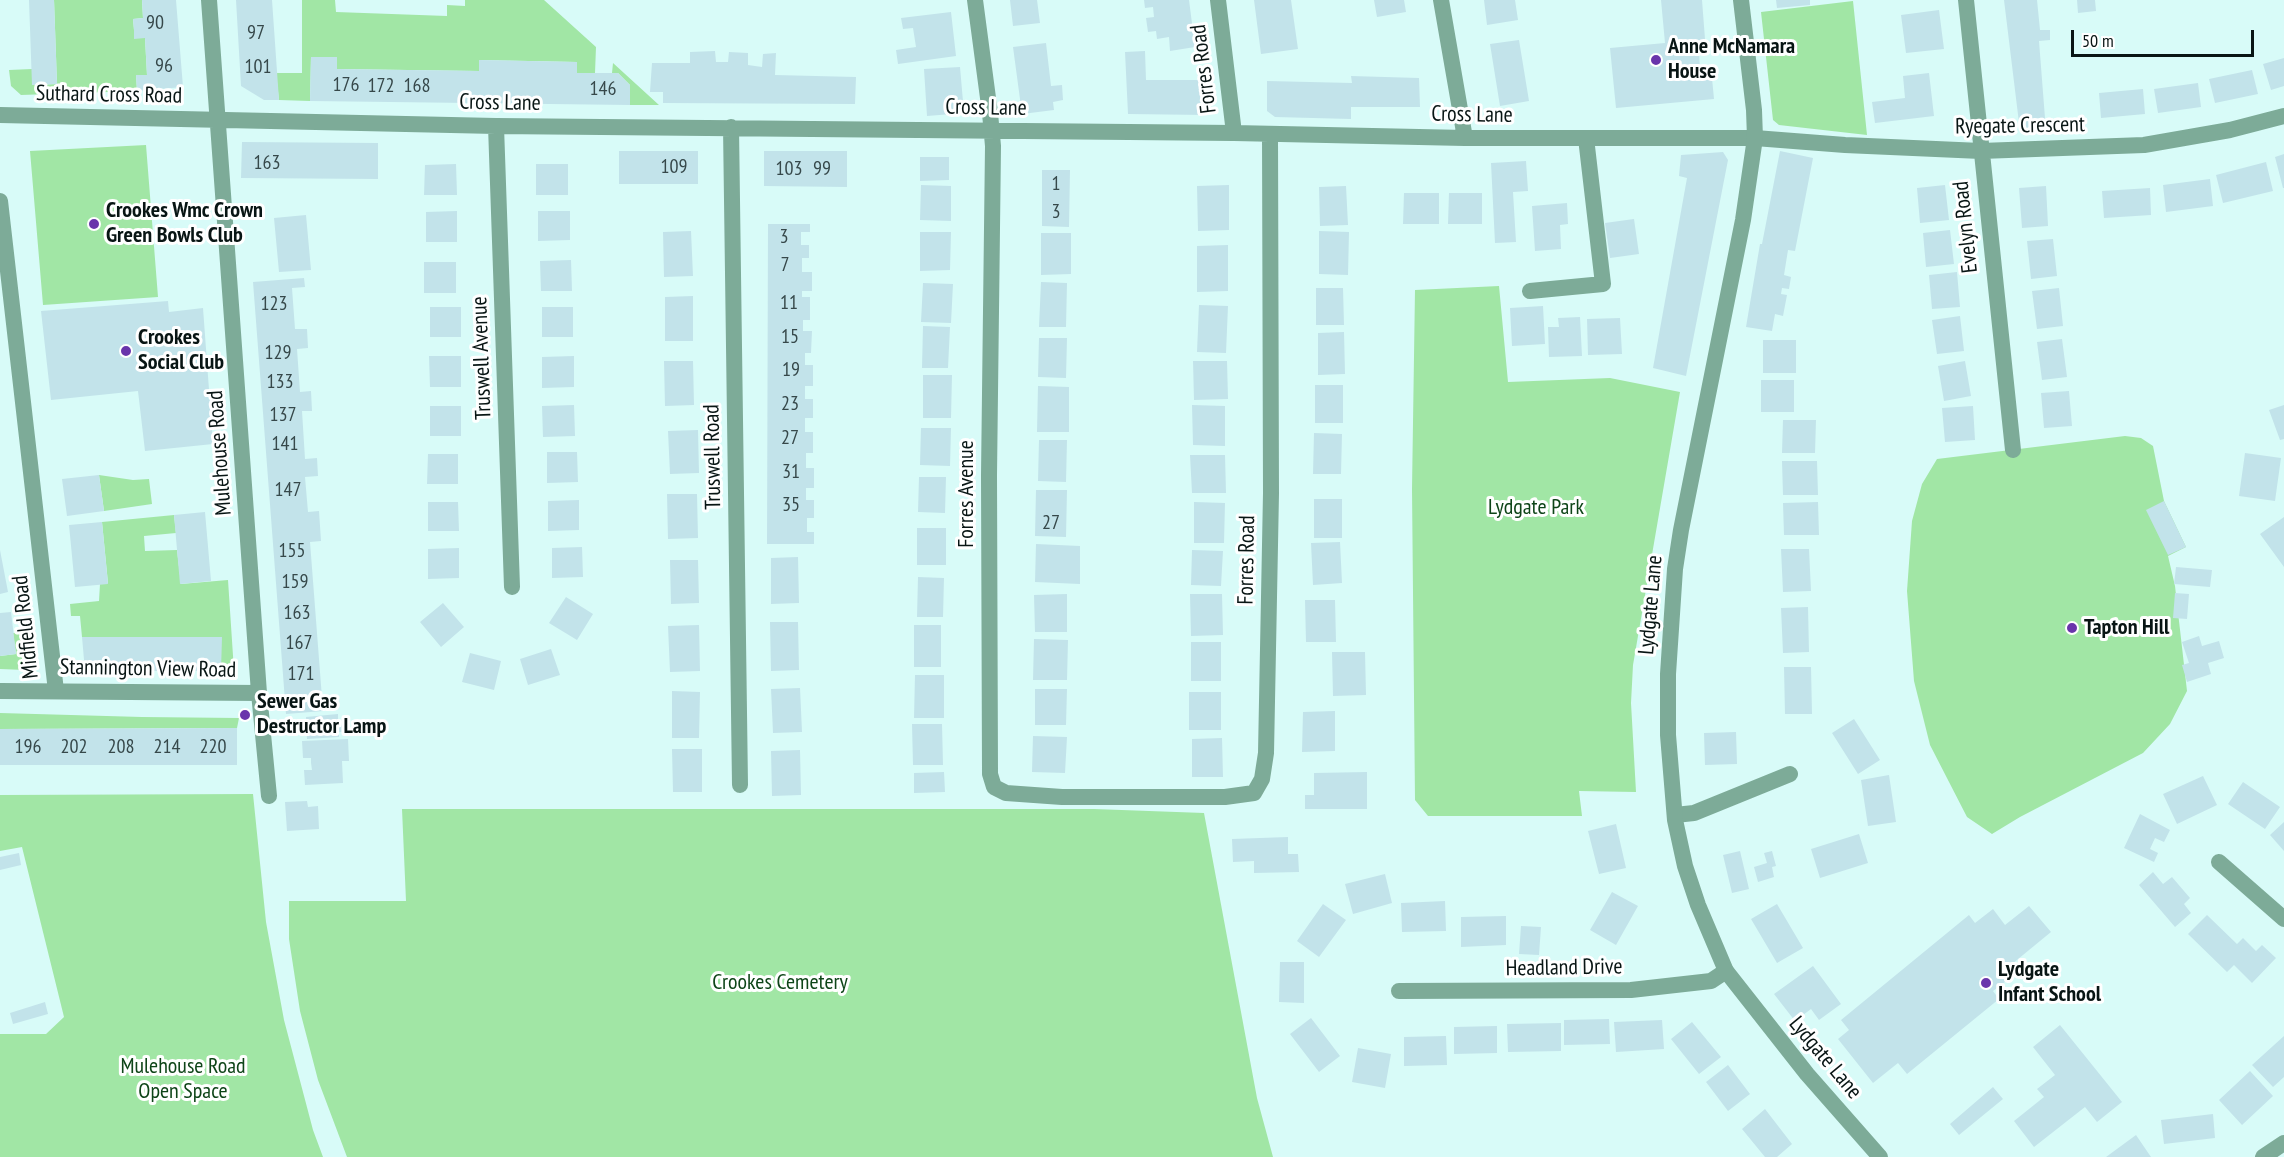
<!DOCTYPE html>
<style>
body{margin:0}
#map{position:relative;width:2284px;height:1157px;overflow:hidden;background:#d8fbf8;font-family:"PT Sans Narrow",sans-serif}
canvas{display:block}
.scale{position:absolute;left:2071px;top:30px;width:183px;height:27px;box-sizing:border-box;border:3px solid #081514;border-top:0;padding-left:8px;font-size:18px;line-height:21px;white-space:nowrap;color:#081514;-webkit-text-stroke:4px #fff;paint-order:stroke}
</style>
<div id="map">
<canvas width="2284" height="1157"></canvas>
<div class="scale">50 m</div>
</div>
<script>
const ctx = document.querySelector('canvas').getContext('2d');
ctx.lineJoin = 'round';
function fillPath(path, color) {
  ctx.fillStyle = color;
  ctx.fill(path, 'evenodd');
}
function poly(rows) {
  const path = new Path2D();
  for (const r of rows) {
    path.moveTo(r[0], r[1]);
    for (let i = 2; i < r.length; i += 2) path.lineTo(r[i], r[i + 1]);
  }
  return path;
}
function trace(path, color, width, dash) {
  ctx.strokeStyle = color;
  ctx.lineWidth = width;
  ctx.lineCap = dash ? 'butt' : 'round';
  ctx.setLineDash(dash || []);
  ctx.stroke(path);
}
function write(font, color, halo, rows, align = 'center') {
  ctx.font = font + ' "PT Sans Narrow",sans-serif';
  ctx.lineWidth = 6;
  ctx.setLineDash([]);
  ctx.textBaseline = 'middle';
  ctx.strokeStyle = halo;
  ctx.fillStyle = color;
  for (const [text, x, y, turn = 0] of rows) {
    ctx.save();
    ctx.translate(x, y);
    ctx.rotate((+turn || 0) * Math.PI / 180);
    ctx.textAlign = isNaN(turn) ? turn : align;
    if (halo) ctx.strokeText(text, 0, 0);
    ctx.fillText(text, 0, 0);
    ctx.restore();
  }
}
fillPath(poly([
 [54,0,142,0,143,18,133,19,134,30,135,38,145,38,147,75,136,75,137,91,21,95,11,86,9,70,32,69,32,85,57,84],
 [302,0,335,0,336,12,447,16,447,5,465,6,465,0,544,0,596,47,595,73,577,73,577,62,480,60,479,71,337,69,337,57,311,57,310,101,279,100,276,73,302,73],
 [1853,1,1867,135,1779,125,1773,120,1761,12],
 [613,63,659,105,630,105,630,85,618,73,612,73],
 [146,145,158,297,43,305,30,151],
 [1499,286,1508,382,1610,378,1680,392,1633,665,1631,703,1636,792,1579,791,1582,816,1428,816,1415,800,1412,489,1415,290],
 [2125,436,2141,438,2153,446,2164,501,2186,547,2168,556,2175,586,2187,691,2170,724,2143,753,2020,817,1992,834,1967,817,1930,745,1914,681,1907,591,1912,521,1922,484,1937,459],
 [99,475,133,480,149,479,152,504,104,511],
 [174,515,176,533,144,536,145,551,177,550,181,584,228,580,234,671,221,671,221,637,82,637,80,616,71,616,70,604,99,601,100,584,108,583,102,522],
 [27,632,31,662,25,670,0,669,0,656,16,654,13,633],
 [0,713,142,717,239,718,237,728,0,729],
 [253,794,266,922,284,1020,313,1130,323,1157,0,1157,0,1034,46,1034,64,1017,22,847,0,851,0,795],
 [402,809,1094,809,1204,813,1257,1098,1273,1157,347,1157,318,1080,300,1011,289,939,289,901,406,901]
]), '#a1e6a5');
fillPath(poly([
 [29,0,54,0,57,84,32,85],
 [142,0,176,0,183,87,137,91,136,75,147,75,145,38,134,39,134,30,133,19,143,18],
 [236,0,272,0,279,100,264,100,241,86],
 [1010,0,1037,0,1040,23,1013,26],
 [1144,0,1189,0,1195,47,1170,51,1169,37,1157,39,1156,31,1148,32,1146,18,1154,17,1153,7,1145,8],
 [1254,0,1291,0,1298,49,1261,54],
 [1374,0,1404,0,1406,12,1377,17],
 [1484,0,1515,0,1518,20,1487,25],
 [1661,0,1702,0,1706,52,1699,53,1700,69,1711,68,1714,99,1616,108,1610,48,1665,43],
 [1776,0,1810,0,1810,5,1777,8],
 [2004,0,2037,0,2040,30,2050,30,2050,40,2039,41,2046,131,2020,131],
 [2077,0,2095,0,2096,11,2078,13],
 [1939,10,1944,49,1906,53,1901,15],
 [951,12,956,56,898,64,896,50,916,47,913,28,903,29,901,18],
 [1519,40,1529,101,1500,106,1490,44],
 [1046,43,1051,86,1062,85,1063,100,1053,102,1054,110,1022,114,1013,47],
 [715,51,716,62,728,62,729,52,748,53,748,65,762,67,763,54,776,53,775,75,856,77,855,104,663,103,663,92,650,92,652,63,690,63,690,52],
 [1145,51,1146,80,1201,80,1206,115,1128,114,1125,52],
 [311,57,337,57,337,69,479,71,479,60,577,62,577,73,618,73,630,85,630,105,310,101],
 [2284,58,2284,86,2271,90,2263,64],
 [960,67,964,113,927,116,924,69],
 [2252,70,2258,94,2215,103,2209,79],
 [1929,73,1934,116,1875,123,1872,102,1905,98,1903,76],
 [1351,76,1419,78,1420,107,1351,107,1351,119,1275,117,1267,111,1267,81,1352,83],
 [2198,83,2201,107,2158,113,2154,89],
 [2143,89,2145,114,2101,118,2099,93],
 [242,142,378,143,378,179,241,178],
 [619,151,698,151,698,184,619,184],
 [764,151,847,151,847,187,764,186],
 [1780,151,1813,158,1795,251,1788,250,1784,275,1791,277,1789,289,1782,288,1781,294,1787,295,1783,316,1775,314,1772,331,1746,327,1760,244,1762,244],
 [1723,152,1728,160,1686,376,1653,368,1687,178,1679,176,1681,155],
 [2284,154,2284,188,2283,188,2275,157],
 [920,157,949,157,949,180,920,181],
 [1526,161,1528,191,1513,192,1516,242,1495,243,1491,163],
 [2266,162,2273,191,2223,203,2216,175],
 [456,164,457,195,424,195,425,165],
 [536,164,568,164,568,195,536,195],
 [1042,170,1070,170,1069,227,1042,226],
 [2210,179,2213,206,2166,212,2163,185],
 [921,185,951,186,951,221,920,220],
 [1229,185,1229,230,1198,231,1197,186],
 [1945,185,1949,220,1920,223,1917,188],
 [1346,186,1348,225,1320,226,1319,187],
 [2046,186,2048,226,2022,228,2019,188],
 [2150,188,2151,215,2104,218,2102,191],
 [1404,193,1439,193,1439,224,1403,224],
 [1449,193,1482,193,1482,224,1448,224],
 [1567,203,1568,224,1560,225,1561,249,1535,251,1532,206],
 [457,211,457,242,426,242,426,212],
 [538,211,570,211,570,240,538,241],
 [306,215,311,270,279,272,274,218],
 [1634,219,1639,254,1610,258,1605,223],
 [768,224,810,224,810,232,801,232,801,245,809,245,809,258,802,258,802,272,812,272,812,291,802,291,802,297,810,297,810,320,803,320,803,331,812,331,811,353,805,353,805,365,813,365,813,386,805,386,805,399,813,399,813,418,805,418,805,432,813,432,813,453,806,453,806,468,814,468,814,488,806,488,806,500,814,500,814,518,807,518,807,532,814,532,814,544,767,544],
 [1950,230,1954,264,1926,267,1923,233],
 [691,231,693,276,664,277,663,232],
 [1319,231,1349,232,1348,275,1319,274],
 [920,232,951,232,950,270,920,271],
 [1041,233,1071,233,1071,274,1041,275],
 [2053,239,2057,276,2031,279,2027,241],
 [1228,245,1228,291,1197,292,1197,246],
 [571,260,572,291,541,291,540,261],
 [424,262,456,262,456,293,424,293],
 [1957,272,1960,307,1932,309,1929,275],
 [304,278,305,287,292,288,295,329,307,329,308,348,297,349,300,392,311,391,312,411,302,411,305,459,317,458,318,476,305,477,308,512,319,511,321,541,310,542,323,711,286,714,253,282],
 [1041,282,1067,283,1066,327,1039,327],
 [923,283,953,284,951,323,921,322],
 [1316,288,1343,288,1344,325,1316,325],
 [2059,288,2063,326,2037,329,2032,291],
 [693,296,693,341,665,341,665,297],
 [168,301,169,312,203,308,213,444,145,451,138,391,51,400,41,311],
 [1199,305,1228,306,1226,353,1197,352],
 [1543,306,1545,344,1512,346,1510,308],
 [430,307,461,307,461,337,430,337],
 [542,307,573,307,573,337,542,337],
 [1960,316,1964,351,1937,354,1932,320],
 [1580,317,1582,356,1549,357,1548,327,1559,327,1558,318],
 [1620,318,1622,354,1588,355,1587,319],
 [923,326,950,327,948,368,922,368],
 [1344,332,1345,374,1318,375,1318,333],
 [1039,338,1067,338,1066,378,1038,377],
 [2062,339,2067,377,2042,380,2037,342],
 [1763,340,1796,340,1796,373,1763,373],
 [429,356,461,356,461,387,430,387],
 [574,356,574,387,542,388,542,357],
 [664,361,693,361,694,405,665,406],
 [1193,361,1227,361,1228,399,1194,400],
 [1965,361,1971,396,1944,401,1938,366],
 [923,375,952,375,951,418,923,418],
 [1761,380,1794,380,1794,412,1761,412],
 [1315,385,1343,385,1343,423,1315,423],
 [1038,386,1069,387,1069,432,1037,432],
 [2069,391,2072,426,2044,428,2041,393],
 [574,405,575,436,543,437,542,406],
 [1192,405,1225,406,1225,446,1193,445],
 [2284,405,2284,439,2280,440,2269,410],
 [430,406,461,406,461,436,430,436],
 [1973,406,1975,440,1945,442,1942,408],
 [1783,420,1816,420,1815,453,1782,453],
 [921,428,951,428,950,466,920,465],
 [698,430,699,473,670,474,668,431],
 [1314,433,1342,434,1341,474,1313,474],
 [1039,440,1067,440,1066,482,1038,481],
 [547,452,577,452,578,482,547,483],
 [2245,453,2281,458,2275,501,2239,496],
 [428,454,458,454,458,484,427,484],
 [1190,455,1225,455,1226,493,1192,493],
 [1782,461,1817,461,1818,495,1783,495],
 [99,475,104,511,67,516,62,479],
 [919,477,946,477,945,513,918,512],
 [1036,490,1067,490,1066,537,1035,536],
 [667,494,697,494,698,538,668,539],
 [1314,499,1342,499,1342,538,1314,538],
 [579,500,579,530,548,531,548,501],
 [2164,501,2186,547,2168,555,2146,510],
 [428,502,458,502,459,531,428,531],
 [1194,502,1225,503,1224,543,1194,543],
 [1818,502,1819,535,1784,535,1783,503],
 [205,512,211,581,180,584,174,515],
 [2284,517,2284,567,2260,534],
 [102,522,108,584,75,587,69,525],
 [917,528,946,528,946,565,917,565],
 [1340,542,1342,583,1313,585,1311,543],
 [1036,544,1080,546,1080,584,1035,582],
 [582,547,583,577,552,578,552,548],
 [459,548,459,578,428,579,428,549],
 [1781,549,1809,549,1811,591,1783,592],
 [0,550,8,592,0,594],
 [1192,550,1223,551,1221,586,1191,585],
 [798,557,799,603,771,604,771,558],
 [670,560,698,560,699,603,671,604],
 [2176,567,2212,570,2210,587,2174,584],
 [918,577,944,578,943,617,917,617],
 [2175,593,2189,594,2187,619,2173,618],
 [1067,594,1067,632,1035,632,1034,595],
 [1190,594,1222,594,1223,635,1191,636],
 [566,597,593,614,577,640,549,623],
 [1305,600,1335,600,1336,642,1306,642],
 [443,603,464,627,441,647,420,622],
 [1808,607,1809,652,1783,653,1781,608],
 [11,612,16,654,0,656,0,613],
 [770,622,798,622,799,670,771,671],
 [699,625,700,671,670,672,668,626],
 [914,625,941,625,941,667,914,667],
 [2199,636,2202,646,2219,641,2224,658,2208,663,2211,674,2187,682,2182,665,2189,663,2182,642],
 [82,637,222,637,221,671,85,671],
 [1034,639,1068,640,1067,680,1033,680],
 [1191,642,1221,642,1221,681,1191,681],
 [551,649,560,675,528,685,520,659],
 [1332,652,1365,652,1366,695,1333,696],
 [470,653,501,661,494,690,462,682],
 [1784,667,1811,667,1812,714,1785,714],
 [915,675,944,675,944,718,914,718],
 [800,688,802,732,773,733,771,689],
 [1035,689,1067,689,1066,725,1035,725],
 [672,691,700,692,699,738,672,738],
 [1189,692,1221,692,1221,730,1189,730],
 [1335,711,1335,751,1302,752,1303,712],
 [338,714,338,720,350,719,350,731,339,732,339,737,307,739,306,717],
 [1854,719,1880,760,1858,774,1832,733],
 [912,724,942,724,943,765,913,765],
 [237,728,237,765,0,765,0,729],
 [1736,732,1737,764,1705,765,1704,733],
 [1033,736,1067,737,1065,773,1032,772],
 [1222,738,1223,777,1192,777,1192,739],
 [348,739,349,761,342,761,343,783,305,785,304,770,312,770,311,763,311,758,303,758,302,741],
 [672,749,702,749,702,792,673,792],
 [800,750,801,795,772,796,771,751],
 [944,772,945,792,914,793,914,773],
 [1367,772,1367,809,1305,809,1305,795,1314,795,1314,773],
 [1889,775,1896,822,1868,826,1861,780],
 [2203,776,2217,805,2177,824,2163,794],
 [2243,782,2280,807,2265,829,2228,804],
 [307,801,308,807,318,806,319,829,287,831,285,802],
 [2140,814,2170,830,2164,842,2155,838,2150,849,2158,853,2154,862,2124,848],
 [2284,822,2284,851,2270,835],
 [1616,824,1626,868,1599,874,1588,831],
 [1859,834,1868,863,1820,878,1811,849],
 [1288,837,1288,854,1298,854,1299,872,1254,873,1254,861,1233,862,1232,839],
 [1740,851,1749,889,1732,893,1723,855],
 [1772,851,1776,866,1772,867,1774,877,1758,882,1754,867,1767,863,1764,853],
 [19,853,21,865,0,870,0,857],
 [2153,872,2163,884,2172,877,2190,898,2184,904,2191,913,2175,927,2139,885],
 [1385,874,1392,903,1353,914,1345,884],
 [1612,892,1638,906,1616,945,1590,930],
 [1445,901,1446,931,1402,932,1401,903],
 [1323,904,1346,920,1319,957,1297,941],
 [1777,904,1803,948,1777,963,1751,919],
 [2029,906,2051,932,2012,964,2018,972,1993,991,1999,999,1907,1074,1898,1063,1873,1083,1838,1039,1849,1030,1841,1020,1969,915,1975,923,1993,909,2005,925],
 [2207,915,2237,944,2243,938,2256,951,2262,945,2276,958,2252,983,2234,965,2227,972,2188,934],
 [1506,916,1506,945,1461,947,1461,917],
 [1521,926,1541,927,1539,955,1519,954],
 [1280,962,1304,962,1304,1003,1279,1002],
 [1813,966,1841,1004,1819,1020,1811,1009,1795,1021,1774,994],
 [45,1002,48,1014,13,1024,10,1013],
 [1311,1018,1340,1056,1319,1072,1290,1034],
 [1609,1019,1610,1044,1564,1045,1564,1020],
 [1662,1020,1664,1049,1616,1052,1614,1022],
 [1692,1022,1721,1057,1699,1074,1671,1039],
 [1561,1023,1561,1051,1508,1052,1507,1024],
 [2060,1025,2122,1102,2097,1122,2085,1107,2034,1147,2014,1121,2044,1097,2037,1089,2055,1075,2033,1047],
 [1497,1026,1497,1053,1454,1054,1454,1027],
 [1446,1036,1447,1065,1404,1066,1404,1037],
 [2284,1036,2284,1077,2273,1087,2252,1065],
 [1358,1048,1391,1054,1385,1088,1352,1082],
 [1728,1065,1750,1094,1728,1111,1706,1082],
 [2250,1071,2273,1096,2242,1125,2219,1100],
 [1993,1087,2003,1099,1959,1135,1950,1124],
 [1765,1109,1792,1144,1777,1157,1765,1157,1742,1129],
 [2213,1114,2215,1138,2164,1144,2161,1120],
 [2136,1135,2151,1157,2106,1157]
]), '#c2e3ea');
trace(poly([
 [209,0,259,693,269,796],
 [975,0,990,113,993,146,989,475,990,774,994,787,1006,793,1062,797,1225,797,1254,793,1262,779,1266,753,1271,493,1270,134],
 [1218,0,1234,133],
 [1441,0,1465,138],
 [1966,0,2013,450],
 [0,115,496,126,1234,133,1465,138,1755,138,1845,145,1981,151,2144,145,2230,130,2284,116],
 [496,126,512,587],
 [731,127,740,785],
 [0,201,56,691],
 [1530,291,1603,284,1586,138],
 [0,691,259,693],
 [1675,815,1694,813,1790,774],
 [2219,862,2284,919],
 [1399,991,1631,990,1711,981,1726,971],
 [2263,1157,2284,1143]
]), '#7dab98', 16);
trace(poly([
 [1741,0,1754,110,1755,138,1743,220,1681,530,1675,569,1668,674,1668,735,1675,820,1685,866,1698,905,1726,971,1807,1074,1880,1157]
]), '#7dab98', 16);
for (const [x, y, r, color] of [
 [1656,60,6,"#6934ab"],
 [94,224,6,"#6934ab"],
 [126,351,6,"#6934ab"],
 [2072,628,6,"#6934ab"],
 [245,715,6,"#6934ab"],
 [1986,983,6,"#6934ab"]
]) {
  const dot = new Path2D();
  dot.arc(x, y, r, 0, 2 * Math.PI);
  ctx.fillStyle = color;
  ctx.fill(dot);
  trace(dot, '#fff', 2);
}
write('20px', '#36484a', null, [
 ["90",155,23],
 ["97",256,33],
 ["96",164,66],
 ["101",258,67],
 ["176",346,85],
 ["172",381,86],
 ["168",417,86],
 ["146",603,89],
 ["163",267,163],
 ["109",674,167],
 ["103",789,169],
 ["99",822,169],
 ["1",1056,184],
 ["3",1056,212],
 ["3",784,237],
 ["7",785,265],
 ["11",789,303],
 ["123",274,304],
 ["15",790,337],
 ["129",278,353],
 ["19",791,370],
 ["133",280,382],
 ["23",790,404],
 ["137",283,415],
 ["27",790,438],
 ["141",285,444],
 ["31",791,472],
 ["147",288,490],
 ["35",791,505],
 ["27",1051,523],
 ["155",292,551],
 ["159",295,582],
 ["163",297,613],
 ["167",299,643],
 ["171",301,674],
 ["196",28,747],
 ["202",74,747],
 ["208",121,747],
 ["214",167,747],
 ["220",213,747]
]);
write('bold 22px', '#081514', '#fff', [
 ["Anne McNamara",1668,47],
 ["House",1668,72],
 ["Crookes Wmc Crown",106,211],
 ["Green Bowls Club",106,236],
 ["Crookes",138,338],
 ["Social Club",138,363],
 ["Tapton Hill",2084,628],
 ["Sewer Gas",257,702],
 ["Destructor Lamp",257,727],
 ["Lydgate",1998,970],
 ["Infant School",1998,995]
], 'left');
write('22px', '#081514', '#fff', [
 ["Forres Road",1204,69,-97],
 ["Suthard Cross Road",109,95,1],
 ["Cross Lane",500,103,1],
 ["Cross Lane",986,108,1],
 ["Cross Lane",1472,115,1],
 ["Ryegate Crescent",2020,126,-1],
 ["Evelyn Road",1966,227,-96],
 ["Truswell Avenue",482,358,-92],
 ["Mulehouse Road",220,453,-94],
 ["Truswell Road",713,457,-91],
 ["Forres Avenue",967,494,-90],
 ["Forres Road",1247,560,-89],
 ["Lydgate Lane",1651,605,-85],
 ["Midfield Road",26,627,-96],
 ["Stannington View Road",148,669,1],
 ["Headland Drive",1564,968,-1],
 ["Lydgate Lane",1825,1058,50]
]);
write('22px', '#0e4518', '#fff', [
 ["Lydgate Park",1536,508],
 ["Crookes Cemetery",780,983],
 ["Mulehouse Road",183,1067],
 ["Open Space",183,1092]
]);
</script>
